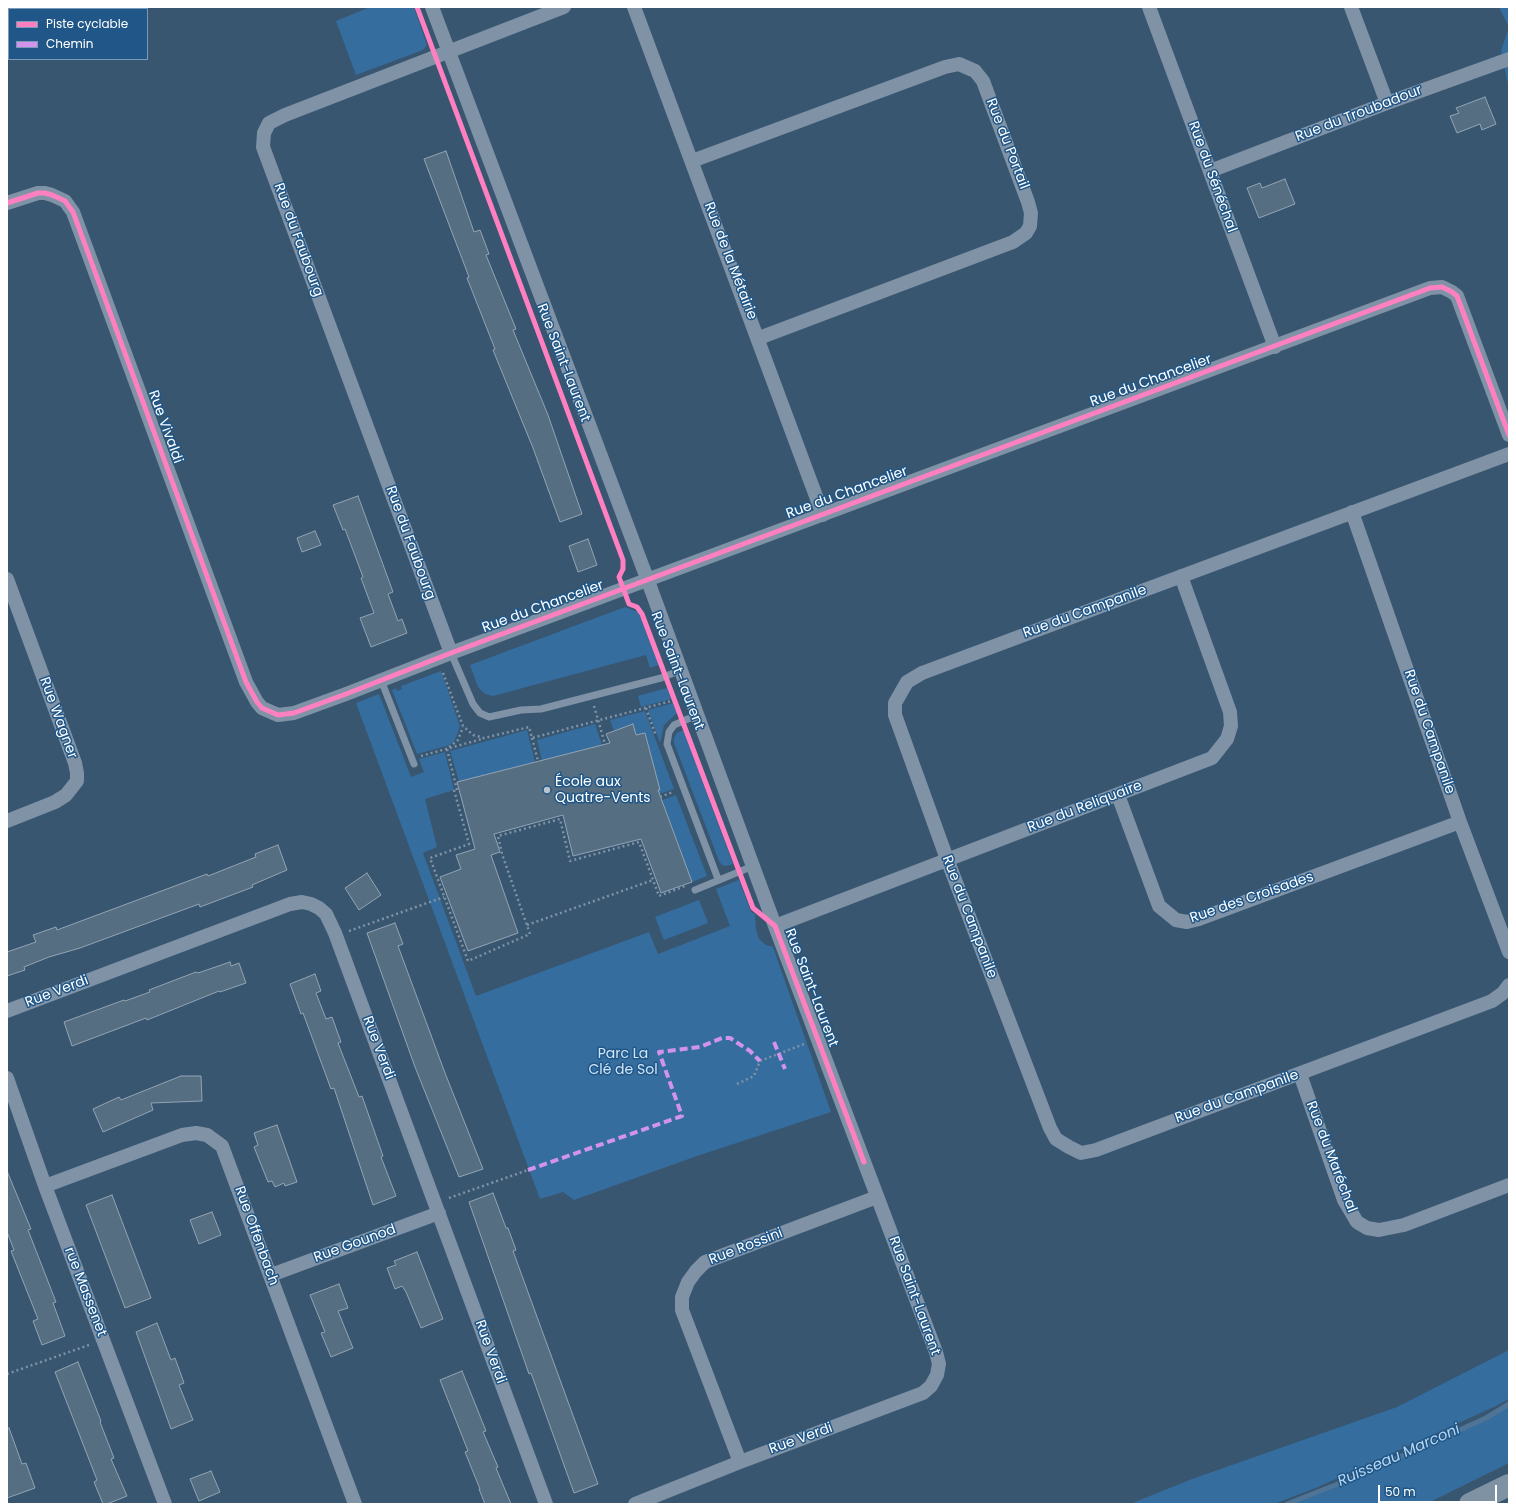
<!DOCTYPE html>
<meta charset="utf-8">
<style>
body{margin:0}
#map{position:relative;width:1516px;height:1511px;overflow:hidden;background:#385670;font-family:Poppins,sans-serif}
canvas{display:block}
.frame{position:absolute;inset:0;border:8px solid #fff;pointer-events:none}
.legend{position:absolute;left:8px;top:8px;width:140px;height:52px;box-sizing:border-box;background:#205788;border:1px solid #799ab8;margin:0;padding:5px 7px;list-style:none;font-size:12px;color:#fff}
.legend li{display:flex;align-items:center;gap:8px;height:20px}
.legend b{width:20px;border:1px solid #799ab8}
.scale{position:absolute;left:1378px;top:1485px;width:119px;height:18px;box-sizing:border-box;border:2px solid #fff;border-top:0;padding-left:5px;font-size:12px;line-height:14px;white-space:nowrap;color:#fff;-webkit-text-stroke:3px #205788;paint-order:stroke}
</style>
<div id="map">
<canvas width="1516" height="1511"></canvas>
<div class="frame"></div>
<ul class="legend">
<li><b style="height:5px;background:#ff80c0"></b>Piste cyclable</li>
<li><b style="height:5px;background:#d193ec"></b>Chemin</li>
</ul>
<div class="scale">50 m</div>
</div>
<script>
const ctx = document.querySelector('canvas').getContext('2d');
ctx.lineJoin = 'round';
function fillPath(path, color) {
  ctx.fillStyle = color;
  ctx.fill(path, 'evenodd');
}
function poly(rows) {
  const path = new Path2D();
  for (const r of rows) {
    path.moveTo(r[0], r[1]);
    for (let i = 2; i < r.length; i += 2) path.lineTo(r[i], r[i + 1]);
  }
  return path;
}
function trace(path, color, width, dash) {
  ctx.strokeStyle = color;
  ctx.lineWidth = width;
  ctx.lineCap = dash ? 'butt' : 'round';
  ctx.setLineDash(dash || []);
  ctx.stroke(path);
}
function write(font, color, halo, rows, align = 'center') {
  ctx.font = font + ' Poppins,sans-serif';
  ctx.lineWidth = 3;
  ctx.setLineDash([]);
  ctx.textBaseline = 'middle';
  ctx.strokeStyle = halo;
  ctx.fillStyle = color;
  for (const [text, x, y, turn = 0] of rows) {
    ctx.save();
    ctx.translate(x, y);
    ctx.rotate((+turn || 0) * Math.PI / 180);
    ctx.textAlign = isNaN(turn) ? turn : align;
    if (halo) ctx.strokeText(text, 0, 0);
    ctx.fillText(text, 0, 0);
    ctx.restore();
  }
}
fillPath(poly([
 [370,7,414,7,427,45,423,50,356,75,336,21],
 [1497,7,1509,7,1509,89,1501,51,1509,27,1500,9],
 [625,607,638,612,659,665,650,668,646,655,493,696,485,694,478,687,470,665],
 [441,671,460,726,455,740,450,745,417,754,392,690,396,688,397,691,402,689,401,686],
 [667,688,671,699,641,707,638,696],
 [379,694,411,777,424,772,419,759,445,752,454,790,425,799,437,847,423,853,476,996,649,932,658,954,730,926,716,889,739,880,751,912,755,914,756,930,759,939,766,945,773,947,831,1112,697,1156,574,1200,563,1192,540,1199,356,703],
 [673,703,677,713,664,725,660,743,648,710],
 [645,711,674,789,659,794,645,733,636,735,633,724,614,731,610,720],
 [595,724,602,745,542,761,537,740],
 [527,730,535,762,459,782,450,751],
 [683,730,733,864,727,866,722,865,719,861,674,743,674,738,677,733],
 [676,795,707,876,692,882,662,800],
 [699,900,708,923,664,940,655,917],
 [1509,1350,1509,1399,1496,1406,1318,1487,1274,1504,1130,1504,1192,1479,1397,1407],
 [1509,1405,1509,1463,1426,1504,1291,1504,1493,1415]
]), '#356d9e');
trace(poly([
 [1287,1504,1353,1478,1486,1418,1509,1404]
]), '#4f7496', 5);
const building = poly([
 [1485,97,1496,124,1482,130,1480,124,1457,133,1450,116,1459,113,1456,108,1485,97],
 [446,151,474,232,480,230,485,243,489,254,486,255,516,329,513,330,548,415,582,514,560,522,533,448,493,350,495,349,467,278,469,277,424,159,446,151],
 [1285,179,1295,204,1259,218,1247,188,1260,183,1262,188,1285,179],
 [358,496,393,592,388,594,398,621,402,619,407,633,371,647,360,618,374,613,361,578,363,577,345,529,343,530,333,505,358,496],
 [315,531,321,545,302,552,297,538,315,531],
 [588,539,597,565,578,572,569,546,588,539],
 [633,724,636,735,645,733,660,790,658,790,692,882,661,893,641,839,573,856,563,815,494,834,500,852,491,855,518,933,468,951,440,877,461,869,456,855,475,849,457,782,610,743,606,734,633,724],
 [278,845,287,870,252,885,253,887,200,907,199,904,80,948,49,957,24,967,25,970,7,976,7,952,36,942,33,935,56,927,57,930,207,874,208,876,256,857,255,854,278,845],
 [367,873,381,895,359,910,345,888,367,873],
 [395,923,403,944,398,946,445,1073,483,1169,459,1177,415,1067,367,933,395,923],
 [230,962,231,966,239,963,246,983,220,992,219,991,147,1020,146,1018,72,1046,64,1022,124,1000,125,1001,150,992,149,990,196,972,198,973,230,962],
 [315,974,321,991,316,993,326,1019,332,1017,341,1042,338,1043,359,1097,362,1096,383,1156,381,1157,396,1196,373,1205,334,1088,331,1089,303,1013,301,1014,290,984,315,974],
 [181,1076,201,1076,202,1101,151,1103,153,1110,103,1132,93,1109,119,1097,121,1100,181,1076],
 [277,1125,297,1182,285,1186,284,1183,275,1187,272,1181,268,1182,254,1147,258,1145,254,1133,277,1125],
 [7,1171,31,1229,28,1230,56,1302,53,1303,65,1336,42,1345,33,1321,38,1319,11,1251,14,1250,7,1232,7,1171],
 [493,1193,506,1228,508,1228,516,1250,513,1251,598,1484,574,1493,531,1373,529,1374,469,1202,493,1193],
 [112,1195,151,1298,125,1308,86,1205,112,1195],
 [212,1212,221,1235,199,1244,190,1220,212,1212],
 [417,1252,443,1319,421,1328,406,1292,402,1286,395,1289,387,1268,396,1265,394,1261,417,1252],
 [339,1284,348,1308,338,1311,353,1348,331,1357,321,1333,325,1332,310,1295,339,1284],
 [157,1323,171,1360,175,1358,184,1383,179,1385,193,1420,171,1429,136,1332,157,1323],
 [78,1362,101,1421,100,1422,114,1458,111,1459,127,1496,107,1504,103,1504,94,1482,97,1480,55,1372,78,1362],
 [462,1371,486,1431,483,1432,498,1467,496,1468,511,1504,485,1504,479,1489,480,1489,465,1452,468,1451,440,1380,462,1371],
 [9,1428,22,1464,26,1463,35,1488,7,1498,7,1429,9,1428],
 [211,1471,220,1492,199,1501,190,1479,211,1471]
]);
fillPath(building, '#566e82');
trace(building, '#93a4b4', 1);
trace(poly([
 [443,673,463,726,473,735,484,738,529,727,532,738,675,700],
 [594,706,605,744],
 [646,708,656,736],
 [532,738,538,761],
 [421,756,482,739],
 [454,790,469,844,430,858,468,961,530,934,502,854,498,836,560,819,570,861,639,842,659,896,685,886],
 [457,790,447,749,458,740,463,727],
 [660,797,673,792],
 [527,925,653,880],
 [349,931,444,897],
 [737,1084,754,1076,760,1061,804,1044],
 [449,1198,528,1170],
 [7,1374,89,1345]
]), '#7f92a6', 2.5, [2, 3]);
trace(poly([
 [451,653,473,704,480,713,489,717,521,710,541,709,661,678,681,670],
 [381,680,414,764],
 [697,715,674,725,669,732,667,744,718,879],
 [695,890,753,866]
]), '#7f92a6', 7);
trace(poly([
 [432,7,648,581,775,926,936,1352,939,1364,937,1375,931,1386,923,1393,740,1462,635,1504],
 [634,7,823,515],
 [1149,7,1275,347],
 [1351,7,1387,103],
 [692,161,945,67,959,64,975,71,983,81,1028,202,1031,213,1030,226,1026,233,1013,242,759,338],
 [1210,171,1387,103,1509,59],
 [7,203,38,193,45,193,52,195,65,201,73,212,246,682,257,702,262,708,278,715,294,713,346,694,451,653,1430,288,1442,287,1452,292,1457,296,1509,435],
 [1509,454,922,673,907,682,895,703,895,715,947,859,1050,1128,1056,1139,1069,1147,1081,1153,1096,1150,1492,1001,1503,993,1509,985],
 [1352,512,1460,822,1509,952],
 [7,579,75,763,77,773,77,781,66,795,55,802,7,821],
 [451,653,263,147,264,133,269,123,285,115,564,7],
 [1118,795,1159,906,1176,920,1187,922,1199,919,1460,822],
 [775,926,1212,758,1227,739,1231,726,1230,712,1181,576],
 [7,1011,290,904,302,902,311,904,319,908,326,914,335,933,546,1504],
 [1300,1074,1344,1200,1357,1222,1367,1228,1379,1230,1404,1225,1509,1185],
 [7,1078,45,1186,165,1504],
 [45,1186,182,1135,196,1133,207,1135,222,1146,355,1504],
 [271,1275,439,1213],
 [740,1462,682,1310,682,1297,688,1282,696,1271,705,1262,877,1197]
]), '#7f92a6', 14);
trace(poly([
 [1470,1504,1509,1485]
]), '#7f92a4', 22);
trace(poly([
 [774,1042,785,1069],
 [528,1170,682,1116,659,1052,700,1047,722,1038,730,1038,750,1051,760,1061]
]), '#d193ec', 4, [8, 4]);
trace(poly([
 [417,7,623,560,623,569,619,577,629,604,637,607,642,614,753,908,775,926,864,1162],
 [7,203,38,193,45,193,52,195,65,201,73,212,246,682,257,702,262,708,278,715,294,713,346,694,451,653,1430,288,1442,287,1452,292,1457,296,1509,435]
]), '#ff80c0', 5);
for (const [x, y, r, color] of [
 [547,790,4,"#b9c4cd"]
]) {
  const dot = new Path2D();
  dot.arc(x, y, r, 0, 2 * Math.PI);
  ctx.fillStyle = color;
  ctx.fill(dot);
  trace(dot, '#205788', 1.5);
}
write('14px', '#fff', '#205788', [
 ["Rue du Troubadour",1359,114,-21],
 ["Rue du Portail",1007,144,69],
 ["Rue du Sénéchal",1212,177,70],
 ["Rue du Faubourg",298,240,70],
 ["Rue de la Métairie",730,261,69],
 ["Rue Saint-Laurent",563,363,69],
 ["Rue du Chancelier",1151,381,-20],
 ["Rue Vivaldi",165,427,70],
 ["Rue du Chancelier",847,493,-20],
 ["Rue du Faubourg",410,543,70],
 ["Rue du Chancelier",543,607,-20],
 ["Rue du Campanile",1085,612,-20],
 ["Rue Saint-Laurent",677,671,69],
 ["Rue Wagner",58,718,70],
 ["Rue du Campanile",1429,732,71],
 ["Rue du Reliquaire",1085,807,-21],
 ["Rue des Croisades",1252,898,-19],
 ["Rue du Campanile",969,917,69],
 ["Rue Saint-Laurent",811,988,69],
 ["Rue Verdi",57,992,-21],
 ["Rue Verdi",378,1048,69],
 ["Rue du Campanile",1237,1097,-20],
 ["Rue du Maréchal",1331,1157,69],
 ["Rue Offenbach",256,1236,70],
 ["Rue Gounod",355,1244,-20],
 ["Rue Rossini",746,1247,-21],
 ["rue Massenet",85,1292,69],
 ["Rue Saint-Laurent",914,1296,70],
 ["Rue Verdi",490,1352,70],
 ["Rue Verdi",801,1439,-20]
]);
write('14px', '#fff', '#205788', [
 ["École aux",555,782],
 ["Quatre-Vents",555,798]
], 'left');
write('14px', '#d0e5f8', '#205788', [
 ["Parc La",623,1054],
 ["Clé de Sol",623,1070]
]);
write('italic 15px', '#b7d7f2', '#205788', [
 ["Ruisseau Marconi",1399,1456,-24]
]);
</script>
